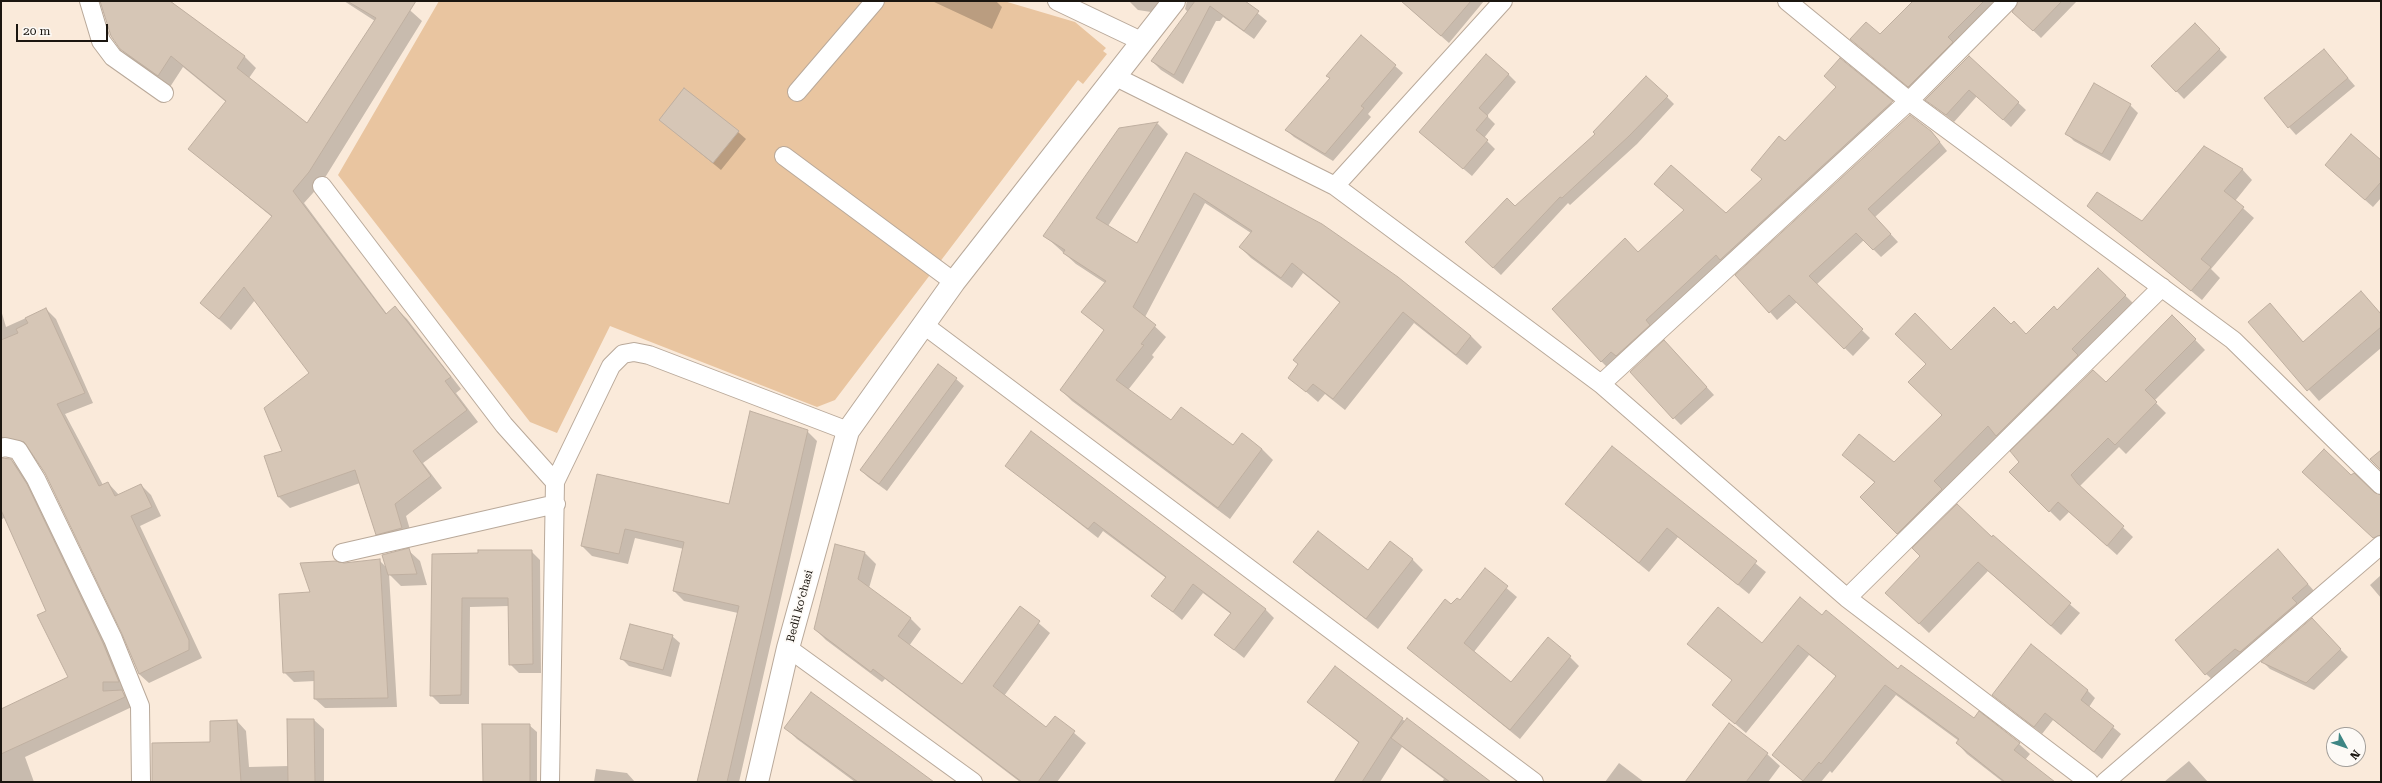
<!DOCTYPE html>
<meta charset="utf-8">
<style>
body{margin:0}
#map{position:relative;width:2382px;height:783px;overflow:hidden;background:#faeada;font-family:"Roboto Serif",serif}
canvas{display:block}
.frame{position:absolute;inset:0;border:2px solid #1b1610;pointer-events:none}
.north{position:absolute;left:2326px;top:727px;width:40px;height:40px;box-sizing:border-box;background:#fdfaf6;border:1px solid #a39f9a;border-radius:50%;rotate:130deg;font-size:11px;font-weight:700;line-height:16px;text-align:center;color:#1b1610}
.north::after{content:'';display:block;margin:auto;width:14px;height:18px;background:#3e8684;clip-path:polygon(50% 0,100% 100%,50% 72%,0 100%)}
.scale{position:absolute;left:16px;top:24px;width:92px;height:18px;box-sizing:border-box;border:2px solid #1b1610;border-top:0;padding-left:5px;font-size:12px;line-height:14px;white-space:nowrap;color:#1b1610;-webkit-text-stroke:3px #fdfaf6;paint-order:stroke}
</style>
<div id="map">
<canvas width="2382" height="783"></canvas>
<div class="frame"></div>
<div class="north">N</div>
<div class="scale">20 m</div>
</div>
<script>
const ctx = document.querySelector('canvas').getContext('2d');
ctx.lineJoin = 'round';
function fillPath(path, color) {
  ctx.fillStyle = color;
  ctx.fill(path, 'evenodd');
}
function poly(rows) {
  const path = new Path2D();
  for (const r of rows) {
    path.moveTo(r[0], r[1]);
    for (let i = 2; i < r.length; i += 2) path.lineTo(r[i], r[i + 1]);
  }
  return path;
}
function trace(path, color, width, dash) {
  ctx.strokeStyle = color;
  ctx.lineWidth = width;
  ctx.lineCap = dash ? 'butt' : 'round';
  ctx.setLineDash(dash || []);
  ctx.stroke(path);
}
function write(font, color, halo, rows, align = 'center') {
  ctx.font = font + ' "Roboto Serif",serif';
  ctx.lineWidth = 3.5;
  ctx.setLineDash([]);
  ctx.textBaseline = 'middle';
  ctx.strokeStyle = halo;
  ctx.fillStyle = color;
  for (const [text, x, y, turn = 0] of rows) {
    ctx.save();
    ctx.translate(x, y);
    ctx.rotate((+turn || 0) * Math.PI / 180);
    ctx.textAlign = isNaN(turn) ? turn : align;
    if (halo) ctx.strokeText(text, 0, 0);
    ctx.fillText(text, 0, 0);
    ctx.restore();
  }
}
fillPath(poly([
 [439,1,1004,1,1075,22,1106,48,1103,51,1107,54,1083,84,1078,80,835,400,817,407,610,326,557,433,530,422,338,175]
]), '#e9c5a0');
fillPath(poly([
 [100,1,170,1,245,57,256,68,249,78,308,124,375,21,344,1,404,1,403,4,422,21,321,184,304,203,387,314,395,307,407,319,461,389,456,393,478,422,423,463,442,488,406,516,413,540,388,546,376,534,360,483,290,508,278,496,283,452,310,373,255,300,231,330,201,303,272,217,189,149,226,102,183,67,170,87,133,61,121,49],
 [932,1,996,1,1002,7,992,29],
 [1129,1,1176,1,1164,14,1138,10],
 [1187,1,1243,1,1267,21,1254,39,1223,17,1220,21,1216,21,1183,84,1161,70,1152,61,1188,12,1185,9],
 [1401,1,1484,1,1449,43],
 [1914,1,1999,1,1916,94,1852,39,1881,36],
 [2019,1,2077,1,2041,38,2021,19],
 [2195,25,2227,57,2184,99,2152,66],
 [2324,50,2355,86,2296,135,2289,127],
 [1969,57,2026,110,2011,127,1977,96,1954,122,1926,100],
 [1840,60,1902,112,1611,371,1601,361,1639,253,1685,211,1665,194,1726,214,1763,180,1785,142,1837,87],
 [1395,66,1403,73,1368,114,1371,117,1333,161,1294,137,1286,130],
 [1508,74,1516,82,1487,116,1495,124,1484,138,1495,149,1472,176,1428,139],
 [1667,97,1674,104,1637,144,1570,205,1568,203,1501,275,1474,250,1515,208],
 [2130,105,2138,113,2110,161,2074,141,2067,134],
 [660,120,738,132,746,139,721,170],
 [1158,124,1168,134,1108,226,1138,244,1186,154,1471,336,1482,347,1467,365,1414,323,1345,410,1325,394,1318,402,1289,377,1340,303,1303,273,1292,288,1251,258,1240,247,1251,233,1205,203,1145,317,1166,337,1152,355,1154,357,1128,390,1171,422,1233,447,1262,449,1273,460,1230,519,1072,401,1061,390,1105,331,1082,312,1105,283,1076,264,1045,236,1120,129],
 [1931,131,1947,151,1875,217,1898,242,1881,257,1864,240,1816,285,1870,338,1853,356,1797,302,1777,320,1770,312],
 [2381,162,2381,198,2373,207,2333,172],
 [2242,169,2252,180,2235,201,2254,218,2211,269,2220,278,2202,300,2088,205,2142,223],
 [2098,269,2135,305,2007,445,1998,436,1943,491,1908,543,1861,497,1875,483,1843,455,1895,464,1943,415,1952,351,2011,326,2026,335,2057,311],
 [2361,293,2381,314,2381,348,2319,401,2249,322,2281,316,2304,343],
 [46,309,56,319,93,403,65,414,103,485,108,483,119,495,141,485,151,495,161,516,140,526,202,658,149,683,139,674,123,634,46,473,31,450,18,446,1,454,1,310,6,327],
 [2172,316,2205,350,2154,401,2166,413,2126,454,2119,447,2080,486,2133,537,2117,555,2069,512,2060,521,2010,472,2106,383],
 [1672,349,1714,395,1681,425,1674,418],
 [956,379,964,386,887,491,868,477,861,470],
 [807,431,817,441,739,782,698,782,738,613,684,601,674,591,684,549,635,538,628,564,592,556,582,546,598,475,730,505],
 [1612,447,1766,572,1749,594,1678,537,1649,572,1566,504],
 [1,459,11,460,21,470,36,495,128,691,122,691,134,706,25,757,34,782,1,782,1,710,70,678,47,611,5,517,1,520],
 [1006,466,1265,609,1274,618,1244,658,1215,635,1231,614,1203,593,1182,620,1153,596,1166,578,1103,531,1098,538],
 [1992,538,2080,613,2061,635,1988,571,1929,633,1896,602,1921,556],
 [408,550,420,561,427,585,401,586,389,574,397,707,325,708,315,699,315,681,294,682,284,672,312,593,344,564,379,560,387,568],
 [531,551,540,560,541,673,519,673,510,664,509,606,470,607,469,704,440,704,431,695,433,555],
 [864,552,876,564,869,588,910,618,921,629,909,646,962,685,1020,607,1050,633,1004,696,1046,729,1055,717,1086,743,1057,782,1020,782,885,679,882,682,826,640,815,629],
 [2285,558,2315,592,2214,681,2206,674],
 [1412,559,1423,570,1378,629,1306,573,1295,562,1368,571],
 [1485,570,1517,597,1473,653,1511,683,1570,657,1579,666,1520,739,1408,648,1460,602],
 [2381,575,2381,598,2370,585],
 [1823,616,1898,670,1974,719,2019,744,2030,754,2025,760,2054,782,2003,782,1967,754,1957,743,1959,741,1896,695,1832,773,1830,771,1821,782,1804,782,1773,755,1837,677,1809,655,1746,733,1713,705,1733,681,1689,644,1763,644],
 [2321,630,2348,657,2314,690,2270,669,2263,662],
 [672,636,680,643,671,677,629,666,621,658],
 [2032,646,2088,691,2095,698,2089,707,2121,734,2102,759,2053,720,2042,734,1993,695],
 [1309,702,1402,719,1489,782,1442,782,1444,779,1402,747,1380,782,1335,782,1359,743],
 [314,720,324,729,324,782,153,782,211,743,237,721,246,731,249,767,289,766],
 [529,725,537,732,537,782,484,782],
 [786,728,932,782,855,782,797,739],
 [1767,754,1780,766,1768,782,1686,782],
 [2189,761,2208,782,2164,782],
 [1619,763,1644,782,1605,782],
 [596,769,627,773,635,782,594,782]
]), '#0003');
const building = poly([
 [100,1,170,1,245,56,237,68,307,123,376,18,347,1,416,1,309,172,293,191,386,314,395,306,451,377,445,381,467,410,413,451,431,476,395,504,402,528,376,535,355,470,278,497,264,456,282,451,264,408,309,373,244,287,219,319,200,303,272,216,188,149,226,101,171,56,158,76,120,49,111,36,100,1],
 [1195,1,1245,1,1259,11,1244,31,1210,6,1174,75,1151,61,1195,1],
 [1401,1,1471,1,1441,36,1401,1],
 [1913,1,1984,1,1948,37,1953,42,1908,87,1850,39,1866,22,1880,34,1913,1],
 [2018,1,2062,1,2033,31,2012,12,2018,1],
 [2195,23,2220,49,2176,92,2151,66,2195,23],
 [1361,35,1396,65,1361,106,1364,108,1325,154,1285,130,1330,78,1326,76,1361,35],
 [2324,49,2348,78,2288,128,2264,98,2324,49],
 [1486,54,1509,74,1479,108,1488,116,1476,130,1488,140,1463,169,1419,132,1486,54],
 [1969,56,2019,102,2003,120,1969,90,1946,115,1925,100,1969,56],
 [1840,58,1893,101,1720,260,1716,255,1685,284,1646,320,1650,325,1616,356,1611,352,1601,362,1552,309,1625,238,1638,252,1684,210,1654,184,1671,165,1726,213,1762,179,1751,170,1779,136,1785,141,1836,87,1824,76,1840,58],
 [1646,76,1668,96,1629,136,1562,198,1560,197,1493,268,1465,242,1507,198,1515,206,1595,134,1593,132,1646,76],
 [2094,83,2131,104,2102,154,2065,134,2094,83],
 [684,88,739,131,713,163,659,120,684,88],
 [1910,115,1931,131,1940,142,1868,209,1891,234,1873,250,1856,233,1809,276,1863,329,1844,349,1789,295,1769,313,1735,275,1910,115],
 [1158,122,1096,218,1137,243,1186,152,1322,224,1398,277,1471,336,1456,355,1403,312,1333,399,1313,384,1306,392,1288,378,1298,364,1293,360,1340,302,1292,263,1281,278,1239,247,1252,231,1194,193,1133,307,1156,325,1141,344,1144,345,1116,380,1171,420,1181,407,1233,445,1242,433,1262,449,1218,508,1060,390,1104,330,1081,312,1106,281,1063,253,1065,250,1043,236,1119,128,1158,122],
 [2351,134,2381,160,2381,182,2365,200,2325,165,2351,134],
 [2204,146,2243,169,2224,191,2244,207,2201,259,2211,267,2191,291,2087,206,2097,192,2142,221,2204,146],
 [2098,268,2126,295,2072,349,2078,355,1996,436,1988,426,1934,481,1942,489,1897,534,1860,497,1875,482,1842,455,1859,434,1894,462,1942,415,1908,382,1926,364,1895,334,1915,313,1951,350,1994,307,2011,324,2014,321,2026,334,2054,306,2057,310,2098,268],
 [2361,291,2381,314,2381,327,2307,391,2248,322,2270,303,2303,342,2361,291],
 [46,308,85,393,57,404,99,486,108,482,115,496,141,484,152,507,131,516,189,640,189,650,139,674,122,634,45,473,24,442,1,437,1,340,18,333,16,329,28,323,25,318,46,308],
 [2172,315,2196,339,2145,390,2157,402,2115,445,2108,438,2071,475,2077,483,2124,526,2107,546,2058,502,2049,512,2009,472,2019,462,2010,451,2093,370,2106,382,2172,315],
 [1664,340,1707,387,1673,419,1630,372,1664,340],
 [938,364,957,378,879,484,860,470,938,364],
 [750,411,808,430,727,782,697,782,739,606,673,591,684,542,625,529,619,554,581,546,597,474,729,504,750,411],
 [1031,431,1266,609,1234,650,1214,635,1231,613,1193,584,1173,612,1151,596,1166,577,1094,522,1088,529,1005,466,1031,431],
 [1612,446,1757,561,1738,585,1667,528,1639,563,1565,504,1612,446],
 [2324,449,2351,475,2354,473,2374,492,2381,495,2381,535,2373,538,2302,472,2324,449],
 [2381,450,2381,470,2370,459,2381,450],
 [1,458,11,459,27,484,103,643,119,682,103,682,103,691,122,690,125,697,1,754,1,709,68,677,37,615,46,611,1,510,1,458],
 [1957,504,1992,537,1993,535,2071,603,2051,626,1978,562,1919,624,1885,593,1920,556,1912,548,1957,504],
 [1318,531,1368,570,1390,541,1413,559,1366,619,1293,562,1318,531],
 [835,544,865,552,858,579,911,618,898,636,962,684,1020,606,1040,621,993,686,1046,727,1055,716,1075,731,1038,782,1022,782,873,669,871,672,814,629,835,544],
 [409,548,417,574,388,575,382,555,409,548],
 [2278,549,2308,584,2292,598,2297,603,2240,652,2235,649,2205,675,2175,640,2278,549],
 [478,550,532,550,533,664,509,665,508,598,462,598,461,695,430,696,432,554,478,553,478,550],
 [380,559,388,698,314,699,314,671,283,673,279,594,310,592,300,563,336,561,344,563,380,559],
 [1485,568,1508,586,1464,643,1511,682,1548,637,1571,656,1510,730,1407,648,1445,599,1451,604,1457,598,1460,600,1485,568],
 [1800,597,1822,615,1826,610,1898,669,1901,665,1974,718,1979,711,2020,743,2014,750,2055,782,2005,782,1956,743,1959,739,1885,685,1821,764,1819,762,1803,781,1772,755,1836,676,1798,645,1735,724,1712,705,1732,680,1687,644,1718,607,1762,643,1800,597],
 [2312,618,2341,649,2306,683,2261,662,2312,618],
 [630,624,673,635,663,670,620,659,630,624],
 [2031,644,2088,690,2081,700,2114,726,2094,752,2045,713,2034,727,1992,695,2031,644],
 [1335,666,1403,718,1362,782,1334,782,1359,742,1307,702,1335,666],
 [811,692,900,757,934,782,858,782,784,728,811,692],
 [1407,718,1491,782,1450,782,1391,738,1407,718],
 [287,719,314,719,315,782,288,782,287,719],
 [237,720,241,782,152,782,152,743,210,742,210,721,237,720],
 [1729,723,1768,753,1746,782,1685,782,1729,723],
 [482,724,530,724,530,782,483,782,482,724]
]);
fillPath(building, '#d6c6b6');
trace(building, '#bfafa0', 1);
const lane = poly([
 [89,1,101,41,113,57,164,93],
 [1057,1,1141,41],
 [1787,1,1909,101,2233,340,2381,485],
 [1114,76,1335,186,1601,384,1847,598,2089,782],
 [797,92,875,1],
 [784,156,954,282],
 [322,186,504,425,555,482],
 [1335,186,1503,1],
 [924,325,1534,782],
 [1601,384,1909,101,2008,1],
 [1,448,5,447,18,450,36,479,113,639,140,706,141,782],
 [342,553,556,504],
 [1847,598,2162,287],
 [788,648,973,782],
 [550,782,555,482,611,366,623,354,634,352,649,355,848,431],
 [2105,782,2381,545]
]);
const secondary = poly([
 [757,782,788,648,848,431,954,282,1174,1]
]);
trace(lane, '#b9a99a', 20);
trace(secondary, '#b9a99a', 24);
trace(lane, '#fff', 18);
trace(secondary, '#fff', 22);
write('11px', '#1b1610', '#fdfaf6', [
 ["Bedil koʻchasi",800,606,-75]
]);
</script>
